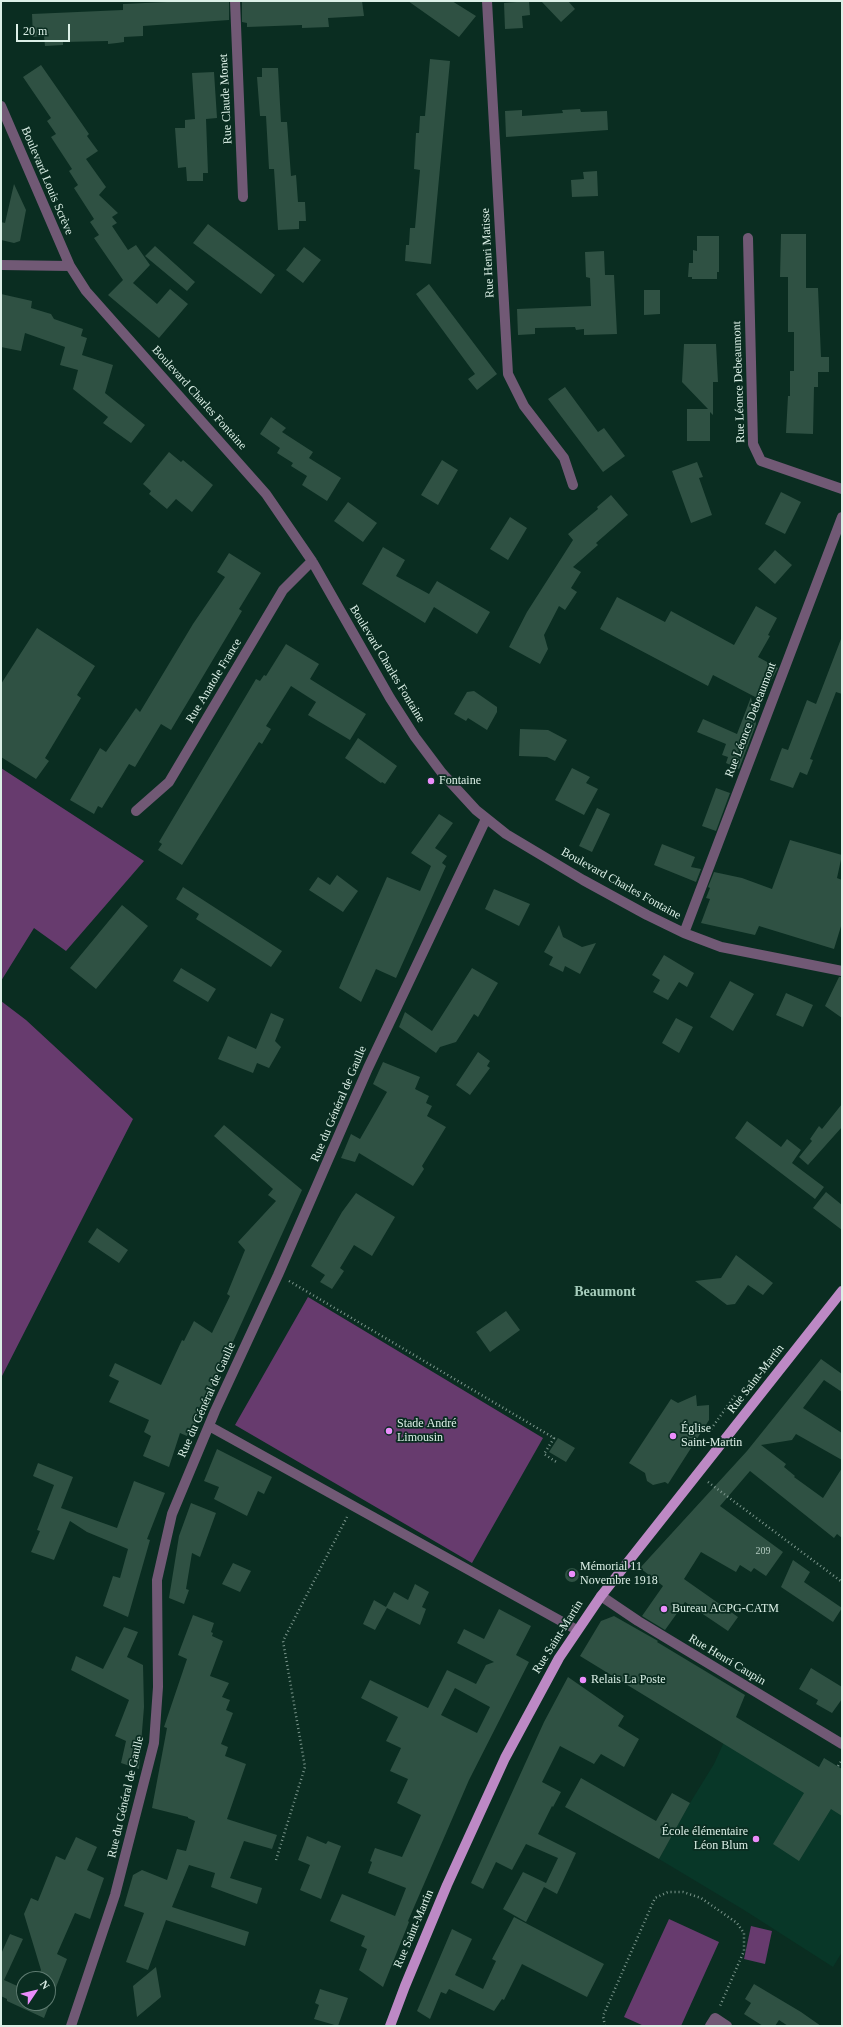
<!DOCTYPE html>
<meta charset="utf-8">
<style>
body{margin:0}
#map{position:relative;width:843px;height:2027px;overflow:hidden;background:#0a2d21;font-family:Georgia,serif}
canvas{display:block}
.frame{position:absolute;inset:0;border:2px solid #dcf0e7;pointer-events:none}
.north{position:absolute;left:16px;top:1971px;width:40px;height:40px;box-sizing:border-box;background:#0a2d21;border:1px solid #5e7b70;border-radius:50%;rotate:55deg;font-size:11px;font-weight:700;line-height:16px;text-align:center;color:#dcf0e7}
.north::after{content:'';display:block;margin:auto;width:14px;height:18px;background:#eb8dfb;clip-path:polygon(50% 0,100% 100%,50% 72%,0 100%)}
.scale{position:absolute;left:16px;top:24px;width:54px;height:18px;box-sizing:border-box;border:2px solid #dcf0e7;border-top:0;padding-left:5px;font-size:12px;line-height:14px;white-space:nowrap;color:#dcf0e7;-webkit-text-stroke:3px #0a2d21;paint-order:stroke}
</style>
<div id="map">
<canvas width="843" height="2027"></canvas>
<div class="frame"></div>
<div class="north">N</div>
<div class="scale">20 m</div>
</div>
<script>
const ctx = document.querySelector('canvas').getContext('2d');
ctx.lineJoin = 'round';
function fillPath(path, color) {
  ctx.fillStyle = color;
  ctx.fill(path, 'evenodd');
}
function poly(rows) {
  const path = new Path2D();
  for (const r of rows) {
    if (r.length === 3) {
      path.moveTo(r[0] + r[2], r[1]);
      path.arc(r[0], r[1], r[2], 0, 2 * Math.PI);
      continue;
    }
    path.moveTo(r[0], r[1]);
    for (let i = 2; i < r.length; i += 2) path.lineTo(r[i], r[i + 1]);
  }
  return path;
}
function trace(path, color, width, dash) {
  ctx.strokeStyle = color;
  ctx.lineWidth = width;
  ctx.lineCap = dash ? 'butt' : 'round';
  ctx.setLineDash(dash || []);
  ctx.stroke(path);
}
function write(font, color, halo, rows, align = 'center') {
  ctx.font = font + ' Georgia,serif';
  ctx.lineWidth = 3.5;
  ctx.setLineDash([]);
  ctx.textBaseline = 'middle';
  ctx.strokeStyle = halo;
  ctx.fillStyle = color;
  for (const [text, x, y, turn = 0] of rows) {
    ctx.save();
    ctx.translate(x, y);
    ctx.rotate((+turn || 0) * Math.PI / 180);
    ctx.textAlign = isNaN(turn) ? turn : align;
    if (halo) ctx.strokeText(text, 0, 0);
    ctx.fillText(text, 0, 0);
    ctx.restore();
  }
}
fillPath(poly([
 [734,1720,744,1722,819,1767,824,1758,842,1769,842,1952,833,1967,744,1910,659,1859,690,1803,714,1764]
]), '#083728');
fillPath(poly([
 [1,768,144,861,66,951,34,928,1,981],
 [1,1001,26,1020,133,1119,1,1378],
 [308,1297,543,1438,472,1563,235,1425],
 [669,1919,719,1942,681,2026,644,2026,624,2017],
 [751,1926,772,1931,765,1964,744,1959]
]), '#673b6e');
fillPath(poly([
 [189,1,229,1,229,20,143,26,143,36,124,37,124,42,117,43,108,44,108,41,63,42,63,45,45,46,44,36,33,37,32,14,123,10,123,4],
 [242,1,362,1,364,16,328,18,329,27,302,28,302,25,247,27,247,23,242,22],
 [408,1,452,1,476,16,459,37],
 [529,1,530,15,522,16,523,28,505,29,504,3],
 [541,1,568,1,575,9,561,22],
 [430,59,450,61,431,264,405,261,406,245,409,245,410,228,415,228,420,170,414,169,416,133,419,133,420,116,425,116],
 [41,65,89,134,87,136,98,151,86,159,106,187,99,195,118,213,112,217,117,223,112,226,128,250,136,245,150,265,133,283,157,304,170,289,188,304,159,338,108,295,123,280,94,238,99,235,90,222,94,219,74,188,78,185,69,171,72,169,51,137,56,134,47,121,51,118,23,77],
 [262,68,278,68,281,122,287,122,291,176,296,175,298,202,305,202,306,221,299,221,299,229,278,230,274,169,269,169,266,116,260,116,257,77,262,77],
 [214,72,217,118,206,119,208,173,203,173,203,181,187,181,186,167,178,168,175,128,185,128,185,120,195,119,192,73],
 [580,109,581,112,607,111,608,130,506,137,505,111,522,110,522,116,563,113,562,110],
 [597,171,598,196,572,197,571,180,584,179,583,172],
 [14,184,26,210,20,241,14,243,1,240,1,222,5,223],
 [208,224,275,275,261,294,193,243],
 [781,234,806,234,806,288,818,288,821,357,829,357,829,372,818,372,818,387,814,387,813,434,786,433,788,396,790,396,790,371,794,371,794,332,788,332,788,277,780,277],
 [697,236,719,236,719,272,717,272,717,279,692,279,692,277,688,277,689,263,693,263,693,250,697,251],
 [155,246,195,282,187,291,145,256],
 [304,247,321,260,303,283,286,270],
 [604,251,605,275,614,275,617,334,584,335,584,329,576,330,575,327,535,328,535,334,518,335,517,309,591,306,590,278,586,277,585,252],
 [429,284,497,374,477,390,468,379,475,374,416,294],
 [644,290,660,290,660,314,644,315],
 [1,294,32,301,31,308,51,314,54,319,83,329,81,336,87,338,82,355,113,365,105,393,145,425,131,443,103,423,108,417,73,389,78,370,60,365,65,347,25,333,21,351,1,347],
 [684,344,716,344,718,382,713,382,713,415,710,412,710,441,687,441,687,409,708,409,682,382],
 [565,387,598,432,604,428,625,456,603,472,548,399],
 [271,417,286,428,282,432,313,452,309,458,341,478,327,501,302,485,307,476,291,466,293,463,277,453,280,448,260,434],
 [169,452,181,462,183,460,213,485,192,512,176,499,167,509,149,494,151,491,143,484],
 [442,460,458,470,438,505,421,495],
 [697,462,703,477,699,478,712,515,691,523,672,471],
 [781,492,801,502,785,534,765,524],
 [611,495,628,515,596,543,598,545,573,567,581,572,571,588,577,592,565,610,559,606,544,635,548,649,540,664,509,647,527,612,573,540,568,534,598,509,597,507],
 [348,502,377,523,363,542,334,521],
 [510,517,527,528,508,560,490,549],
 [383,547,405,560,396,576,429,594,437,581,490,612,477,634,434,607,425,623,362,584],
 [775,550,792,565,775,584,758,569],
 [229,553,261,573,239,609,242,611,171,730,161,724,135,767,129,764,102,808,98,806,94,814,70,800,100,748,106,752,136,708,140,712,193,624,225,577,217,572],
 [617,597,665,622,671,611,734,645,756,606,777,618,768,635,770,636,758,657,778,668,761,700,713,675,708,686,600,629],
 [37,628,95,666,77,695,81,698,45,758,49,761,36,779,1,757,1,684],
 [841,639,842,639,842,694,836,692,810,759,813,760,807,775,800,772,793,788,770,780,782,748,788,750,807,700,816,704],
 [286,644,319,664,310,679,366,714,350,740,308,715,316,702,291,686,266,726,271,729,262,744,259,742,182,865,158,850,162,844,159,842,256,679,260,681,264,675,266,676],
 [474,691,497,707,497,712,487,730,468,718,466,721,454,714,467,692],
 [751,697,756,724,739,769,726,763,728,757,722,755,726,744,697,732,703,719,737,734],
 [520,729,548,730,567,740,555,761,547,757,519,756],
 [358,738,397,766,385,784,382,782,381,783,345,758],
 [572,768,590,777,586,783,598,789,584,815,555,800],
 [716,788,730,793,716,831,702,826],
 [597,808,610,814,592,852,579,846],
 [439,814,453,823,435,848,447,856,442,863,446,866,396,978,376,969,361,1002,339,988,387,877,420,891,431,866,411,853],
 [790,840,842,855,837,878,842,880,842,923,834,949,759,926,755,935,701,923,710,899,706,898,710,888,708,887,714,872,742,878,772,889],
 [662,844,695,857,691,867,701,869,696,882,654,865],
 [337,875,358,891,343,912,309,890,318,877,330,885],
 [183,887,282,951,271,967,196,919,199,914,176,899],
 [494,889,530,904,519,926,485,909],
 [122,905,148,926,96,989,70,968],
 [559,925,563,937,582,947,596,943,580,974,565,966,563,972,549,965,553,957,544,952],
 [664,955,694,973,687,987,679,982,668,1000,653,992,660,980,652,975],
 [181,968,216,989,208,1002,173,981],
 [472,968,498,983,478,1017,474,1014,456,1042,440,1047,436,1053,399,1027,405,1012,432,1031],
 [839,977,842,977,842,1018,825,1006],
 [730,981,754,994,733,1031,710,1017],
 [786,993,813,1005,803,1027,776,1015],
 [271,1013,284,1019,275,1041,281,1047,269,1068,257,1063,253,1073,218,1059,228,1036,256,1049],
 [676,1018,693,1027,679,1053,662,1043],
 [478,1052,490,1061,487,1066,490,1068,470,1095,456,1085],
 [383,1062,420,1077,415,1089,429,1096,426,1103,432,1106,427,1116,446,1127,422,1166,424,1169,413,1186,359,1153,355,1162,341,1158,351,1134,360,1139,387,1092,373,1084],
 [842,1104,842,1127,808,1165,799,1157,812,1141,810,1139,819,1126,822,1129],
 [747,1121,781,1147,787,1139,801,1150,792,1163,824,1187,815,1199,735,1138],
 [224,1125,302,1190,193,1430,190,1429,187,1436,180,1433,169,1467,143,1456,151,1436,144,1432,149,1420,109,1402,119,1381,109,1376,115,1363,161,1385,182,1340,184,1341,194,1321,212,1333,230,1296,227,1294,245,1250,238,1242,276,1201,268,1195,273,1189,214,1136],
 [826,1192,842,1205,842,1230,813,1208],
 [356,1193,395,1217,372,1256,354,1245,340,1268,344,1271,332,1289,320,1282,325,1275,311,1266,342,1212],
 [97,1228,128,1250,119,1263,88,1242],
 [736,1255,773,1283,763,1295,748,1285,735,1304,727,1305,695,1281,721,1278],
 [506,1311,520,1330,490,1352,476,1332],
 [821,1359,842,1374,842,1392,824,1380,803,1408,842,1433,842,1460,796,1434,792,1440,761,1445,786,1464,784,1467,795,1476,794,1477,823,1498,842,1468,842,1538,837,1534,834,1538,750,1471,720,1506,783,1552,766,1576,754,1568,751,1572,740,1565,736,1572,701,1552,684,1579,738,1617,728,1631,685,1602,665,1630,642,1616,663,1586,640,1568,747,1451],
 [696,1395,697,1406,709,1405,709,1420,668,1484,665,1482,653,1485,647,1481,645,1473,629,1463,671,1399,678,1403],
 [558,1438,575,1448,566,1462,549,1452],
 [217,1449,272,1477,264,1494,258,1491,247,1516,214,1499,219,1487,204,1481],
 [38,1463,73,1477,61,1508,117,1528,134,1481,165,1493,147,1539,150,1540,128,1617,103,1606,113,1576,120,1578,128,1549,87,1532,70,1521,54,1560,31,1552,40,1531,37,1530,54,1485,33,1476],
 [191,1503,216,1513,200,1557,192,1553,186,1589,189,1590,184,1604,169,1598,179,1536],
 [793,1560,810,1572,804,1582,842,1608,833,1622,781,1587],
 [233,1563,251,1571,240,1592,222,1584],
 [572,1575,7],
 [415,1584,429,1592,422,1607,426,1609,420,1625,387,1608,375,1630,363,1624,374,1600,386,1607,394,1592,408,1600],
 [499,1609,531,1626,516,1655,529,1662,469,1780,408,1921,409,1922,383,1987,359,1970,367,1949,361,1946,365,1936,330,1921,342,1894,395,1916,406,1888,368,1873,372,1862,370,1861,375,1848,402,1857,421,1815,397,1803,408,1779,390,1771,401,1748,386,1741,398,1717,361,1698,370,1680,428,1708,447,1670,476,1684,486,1665,494,1662,457,1643,464,1629,484,1639],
 [455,1688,490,1707,477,1733,441,1715],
 [193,1615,214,1623,211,1632,213,1633,212,1636,223,1641,210,1676,229,1683,222,1697,230,1700,226,1710,233,1713,221,1744,228,1747,225,1756,246,1764,227,1819,277,1835,272,1849,244,1841,230,1878,262,1888,257,1904,211,1887,215,1873,189,1865,172,1907,249,1932,245,1946,166,1920,148,1970,126,1962,144,1913,124,1906,133,1875,142,1870,167,1880,177,1849,186,1851,195,1821,188,1818,188,1817,152,1808,167,1728,164,1727,187,1659,178,1655],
 [614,1616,658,1641,657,1642,745,1695,736,1717,819,1767,824,1758,842,1769,842,1816,831,1809,799,1861,773,1844,804,1793,580,1656,601,1621],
 [124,1627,138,1632,127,1657,143,1665,144,1707,139,1769,121,1763,126,1741,115,1736,129,1700,71,1670,76,1656,103,1669],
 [811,1668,842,1687,842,1699,832,1713,816,1704,818,1700,799,1689],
 [568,1677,624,1716,618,1726,639,1739,624,1767,601,1754,594,1764,560,1746,542,1782,561,1792,553,1807,552,1806,538,1834,576,1853,557,1894,544,1887,526,1922,503,1909,523,1872,546,1883,558,1858,526,1844,512,1870,496,1862,483,1889,471,1883,544,1722],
 [581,1778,656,1821,672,1793,690,1803,659,1859,565,1807],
 [307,1836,326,1844,328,1841,341,1846,321,1899,300,1890,310,1865,298,1860],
 [76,1837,97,1847,87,1870,104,1878,90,1919,75,1913,57,1954,67,1959,44,2018,7,2001,7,1999,1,1996,1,1954,10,1934,23,1939,4,1980,24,1989,24,2003,48,2003,48,1979,37,1979,41,1970,24,1914,31,1898,38,1901,56,1856,65,1860],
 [514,1917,604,1964,587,1997,522,1964,504,2000,502,1999,494,2011,449,1989,446,1994,441,1992,430,2019,417,2011,452,1929,472,1939,455,1975,483,1989,496,1961,492,1959],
 [156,1967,161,1997,137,2017,133,1986],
 [754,1984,801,2012,821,2026,788,2026,779,2020,775,2026,763,2026,744,2014,751,2003,745,1999],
 [320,1989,348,1998,338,2026,314,2019,319,2005,315,2003]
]), '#2f5143');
trace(poly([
 [289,1281,554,1438,544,1454,558,1463],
 [705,1430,709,1432,736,1394],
 [708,1482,842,1582],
 [838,1766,842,1760],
 [276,1860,305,1767,283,1641,347,1517],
 [605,2026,603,2016,655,1898,668,1892,683,1892,701,1898,737,1923,744,1933,744,1951,720,2006]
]), '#7c978d', 2.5, [1, 3]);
trace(poly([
 [235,1,243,197],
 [487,1,508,374,524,406,564,458,573,485],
 [1,106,70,266,86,291,266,494,312,561,390,698,415,737,442,773,476,810,506,834,583,880,647,915,684,933,721,947,842,971],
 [748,238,753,444,761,461,842,489],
 [1,265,70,266],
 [136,811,169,782,283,590,312,561],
 [684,933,842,517],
 [209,1426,577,1630],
 [601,1596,638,1621,842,1744],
 [71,2026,115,1895,154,1743,158,1687,157,1580,172,1514,215,1411,278,1275,368,1068,486,819],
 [710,2026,715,2018,727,2026]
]), '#715975', 10);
trace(poly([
 [390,2026,405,1986,447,1885,505,1758,559,1658,601,1596,842,1291]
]), '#bd89c5', 10);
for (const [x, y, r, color] of [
 [431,781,4,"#eb8dfb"],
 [389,1431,4,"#eb8dfb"],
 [673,1436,4,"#eb8dfb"],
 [572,1574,4,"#eb8dfb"],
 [664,1609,4,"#eb8dfb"],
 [583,1680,4,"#eb8dfb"],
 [756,1839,4,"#eb8dfb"]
]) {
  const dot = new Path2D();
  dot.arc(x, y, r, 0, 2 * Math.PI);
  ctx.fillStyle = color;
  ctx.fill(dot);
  trace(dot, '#0a2d21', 1.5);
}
write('10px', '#b1c8be', null, [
 ["209",763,1551]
]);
write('12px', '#dcf0e7', '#0a2d21', [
 ["Rue Claude Monet",226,99,-93],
 ["Boulevard Louis Scrève",47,181,67],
 ["Rue Henri Matisse",488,253,-93],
 ["Rue Léonce Debeaumont",739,382,-92],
 ["Boulevard Charles Fontaine",199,398,48],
 ["Boulevard Charles Fontaine",387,664,59],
 ["Rue Anatole France",214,681,-59],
 ["Rue Léonce Debeaumont",751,720,-69],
 ["Boulevard Charles Fontaine",621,884,29],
 ["Rue du Général de Gaulle",339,1104,-67],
 ["Rue Saint-Martin",756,1379,-52],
 ["Rue du Général de Gaulle",207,1400,-66],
 ["Rue Saint-Martin",558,1637,-58],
 ["Rue Henri Caupin",727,1660,31],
 ["Rue du Général de Gaulle",126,1797,-77],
 ["Rue Saint-Martin",414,1929,-67]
]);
write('12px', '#dcf0e7', '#0a2d21', [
 ["Fontaine",439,781],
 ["Stade André",397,1424],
 ["Limousin",397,1438],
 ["Église",681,1429],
 ["Saint-Martin",681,1443],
 ["Mémorial 11",580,1567],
 ["Novembre 1918",580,1581],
 ["Bureau ACPG-CATM",672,1609],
 ["Relais La Poste",591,1680],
 ["École élémentaire",748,1832,"right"],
 ["Léon Blum",748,1846,"right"]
], 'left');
write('bold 14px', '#a7cdbc', '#0a2d21', [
 ["Beaumont",605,1292]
]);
</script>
